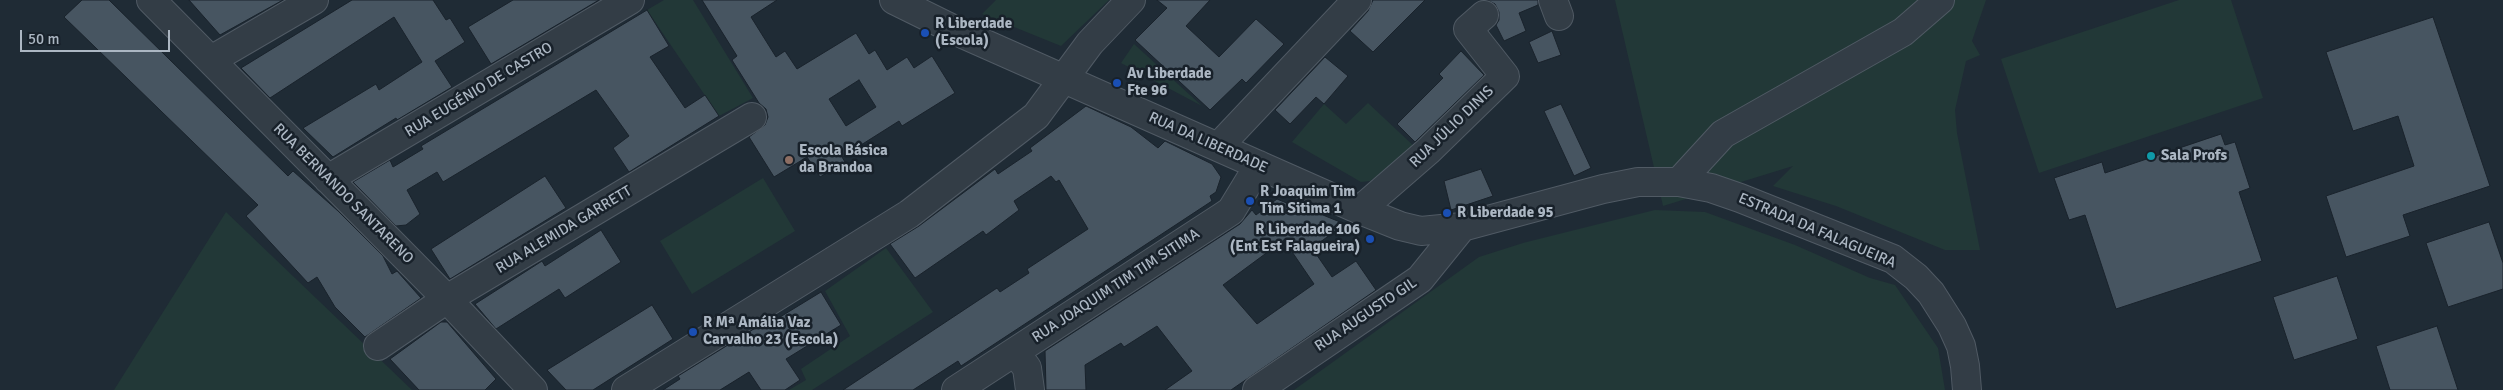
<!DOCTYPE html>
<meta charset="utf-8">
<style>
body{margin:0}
#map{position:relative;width:2503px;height:390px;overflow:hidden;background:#1f2b35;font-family:Signika,sans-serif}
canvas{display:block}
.scale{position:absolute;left:20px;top:30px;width:150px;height:22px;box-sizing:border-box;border:2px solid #acb7c3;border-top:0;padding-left:6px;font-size:15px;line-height:18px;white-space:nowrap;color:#acb7c3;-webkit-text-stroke:4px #18212a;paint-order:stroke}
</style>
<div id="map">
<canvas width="2503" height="390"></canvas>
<div class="scale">50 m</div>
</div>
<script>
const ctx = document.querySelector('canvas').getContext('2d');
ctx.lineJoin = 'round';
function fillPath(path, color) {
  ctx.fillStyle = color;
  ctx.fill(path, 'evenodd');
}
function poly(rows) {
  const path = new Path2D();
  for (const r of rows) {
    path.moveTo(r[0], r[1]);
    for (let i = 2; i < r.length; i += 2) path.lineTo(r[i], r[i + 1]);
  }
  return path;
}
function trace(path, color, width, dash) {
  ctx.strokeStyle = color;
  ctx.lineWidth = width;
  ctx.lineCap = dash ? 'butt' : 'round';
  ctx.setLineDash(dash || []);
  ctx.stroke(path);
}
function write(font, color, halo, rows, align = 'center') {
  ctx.font = font + ' Signika,sans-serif';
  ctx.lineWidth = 5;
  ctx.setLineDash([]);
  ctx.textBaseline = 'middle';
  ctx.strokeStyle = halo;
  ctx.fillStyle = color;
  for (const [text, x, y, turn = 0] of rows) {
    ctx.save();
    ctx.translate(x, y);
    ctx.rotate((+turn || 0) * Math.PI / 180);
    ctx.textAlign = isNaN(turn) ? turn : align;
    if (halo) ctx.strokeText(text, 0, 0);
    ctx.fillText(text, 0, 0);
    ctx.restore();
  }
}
fillPath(poly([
 [664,0,693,0,753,98,719,116,647,10],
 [996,0,1109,0,1061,46,982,14],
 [1615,0,1986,0,1972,41,1980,55,1966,61,1955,110,1957,133,1980,250,1945,250,1836,206,1773,186,1793,166,1663,206],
 [2179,0,2231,0,2263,98,2039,173,2001,59],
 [1134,44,1202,106,1121,63],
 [1368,103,1416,148,1370,181,1361,182,1292,142,1324,104,1346,124],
 [763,178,795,231,692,294,660,241],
 [1655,210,1705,212,1795,245,1870,278,1895,285,1938,348,1945,390,1294,390,1479,257,1523,243],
 [226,212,412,390,114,390],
 [886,248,933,312,812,390,789,390,806,380,801,369,850,336,825,291]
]), '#223837');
const building = poly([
 [82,0,109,0,288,176,293,171,338,211,383,256,392,274,397,271,421,298,365,337,335,307,317,277,308,283,246,216,258,205,64,17,82,0],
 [189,0,283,0,220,35,189,0],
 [352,0,433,0,446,20,450,18,465,42,435,61,452,87,397,120,396,118,333,157,303,128,376,84,379,90,422,62,394,17,270,98,241,68,352,0],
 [513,0,599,0,491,64,468,27,513,0],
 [702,0,777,0,751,17,776,57,785,51,797,69,856,33,869,54,875,50,887,70,907,57,914,68,932,56,955,93,902,126,899,121,842,157,845,162,820,177,807,157,774,177,749,137,765,125,768,117,766,109,759,103,732,60,737,56,702,0],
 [859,80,876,107,846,126,829,99,859,80],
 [1157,0,1210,0,1186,26,1219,57,1256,19,1284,44,1246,83,1242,79,1210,110,1135,40,1167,8,1157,0],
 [1373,0,1425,0,1373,52,1350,31,1368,11,1373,0],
 [1487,0,1538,0,1538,5,1519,13,1526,31,1504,41,1496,25,1499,20,1499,12,1495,4,1487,0],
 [647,10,669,46,650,57,685,108,705,95,719,116,629,172,613,148,629,136,596,90,443,182,437,172,407,190,420,214,406,225,396,226,353,182,390,160,393,167,423,149,421,146,647,10],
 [2433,17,2490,186,2403,215,2410,236,2346,257,2326,196,2414,166,2398,116,2353,131,2326,52,2433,17],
 [1552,31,1561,55,1538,63,1529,42,1552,31],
 [1461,51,1484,75,1415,142,1397,124,1443,78,1439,74,1461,51],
 [1325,57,1348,76,1324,104,1316,97,1290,124,1275,110,1325,57],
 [1561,104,1591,168,1574,176,1544,111,1561,104],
 [1086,106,1131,127,1158,148,1165,141,1212,164,1221,177,1216,192,1210,196,1212,201,961,366,958,361,913,390,843,390,997,288,1000,292,1029,273,1027,269,1088,229,1059,180,1056,182,1051,176,1014,201,1019,210,986,235,983,231,915,278,890,244,919,226,995,169,998,174,1032,151,1030,148,1086,106],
 [2221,134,2225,145,2235,142,2250,188,2239,192,2262,261,2116,309,2085,215,2069,220,2054,178,2102,162,2105,173,2221,134],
 [1481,169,1493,196,1451,210,1444,181,1481,169],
 [545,176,566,208,450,279,431,249,545,176],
 [1277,199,1289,204,1291,202,1345,224,1312,248,1332,277,1356,261,1376,290,1231,390,1165,390,1192,371,1157,326,1124,347,1121,343,1085,365,1086,390,1046,390,1045,351,1240,224,1252,210,1256,215,1277,199],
 [1284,240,1314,284,1257,324,1223,285,1284,240],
 [2489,222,2503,263,2503,289,2448,307,2426,243,2489,222],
 [601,230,621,262,565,298,559,289,496,329,475,304,542,261,545,266,601,230],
 [2337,276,2358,339,2294,360,2273,297,2337,276],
 [821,292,841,325,786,359,800,380,785,390,761,390,749,372,720,390,663,390,680,379,678,376,765,322,767,325,821,292],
 [652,305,673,339,593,390,566,390,547,370,652,305],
 [441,322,447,322,496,379,485,390,419,390,390,359,441,322],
 [2437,326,2458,390,2390,390,2376,346,2437,326]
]);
fillPath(building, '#475561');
trace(building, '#1a232c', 1);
const minor = poly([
 [151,0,447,299,533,390],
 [894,0,965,35,1360,210,1400,226,1421,231,1462,227,1603,189,1638,182,1679,182,1711,188,1740,198,1893,259,1916,277,1931,293,1952,326,1961,346,1965,366,1967,390],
 [1553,0,1559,16],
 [211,60,314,0],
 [1218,147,1357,0],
 [328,179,630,0],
 [1679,182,1723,134,1903,32,1940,0],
 [1360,210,1428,151,1505,76,1468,29,1484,15],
 [378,346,447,299,752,117],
 [1015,352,1027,368,1030,390],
 [626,390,909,214,1036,116,1090,43,1131,0],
 [956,390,1222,217,1231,211,1259,165],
 [1257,390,1420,279,1462,227]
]);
trace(minor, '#505a64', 30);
trace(minor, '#333d46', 28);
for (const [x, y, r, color] of [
 [925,33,5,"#1a4fb4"],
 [1117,83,5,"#1a4fb4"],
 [2151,156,5,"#0f9aa8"],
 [789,160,5,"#8d6e63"],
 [1250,201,5,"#1a4fb4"],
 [1447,213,5,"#1a4fb4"],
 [1370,239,5,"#1a4fb4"],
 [693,332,5,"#1a4fb4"]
]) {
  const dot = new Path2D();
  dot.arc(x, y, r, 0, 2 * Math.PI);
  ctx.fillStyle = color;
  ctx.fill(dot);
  trace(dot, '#18212a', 2);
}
write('bold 15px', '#acb7c3', '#18212a', [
 ["R Liberdade",935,24],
 ["(Escola)",935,41],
 ["Av Liberdade",1127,74],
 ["Fte 96",1127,91],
 ["Escola Básica",799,151],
 ["da Brandoa",799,168],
 ["Sala Profs",2161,156],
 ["R Joaquim Tim",1260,192],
 ["Tim Sitima 1",1260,209],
 ["R Liberdade 95",1457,213],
 ["R Liberdade 106",1360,230,"right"],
 ["(Ent Est Falagueira)",1360,247,"right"],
 ["R Mª Amália Vaz",703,323],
 ["Carvalho 23 (Escola)",703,340]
], 'left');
write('15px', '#acb7c3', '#18212a', [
 ["RUA EUGÉNIO DE CASTRO",479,90,-31],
 ["RUA JÚLIO DINIS",1452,127,-44],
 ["RUA DA LIBERDADE",1208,143,24],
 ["RUA BERNANDO SANTARENO",343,194,45],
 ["RUA ALEMIDA GARRETT",564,230,-31],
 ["ESTRADA DA FALAGUEIRA",1817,231,23],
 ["RUA JOAQUIM TIM TIM SITIMA",1116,286,-33],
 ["RUA AUGUSTO GIL",1366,315,-34]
]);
</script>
